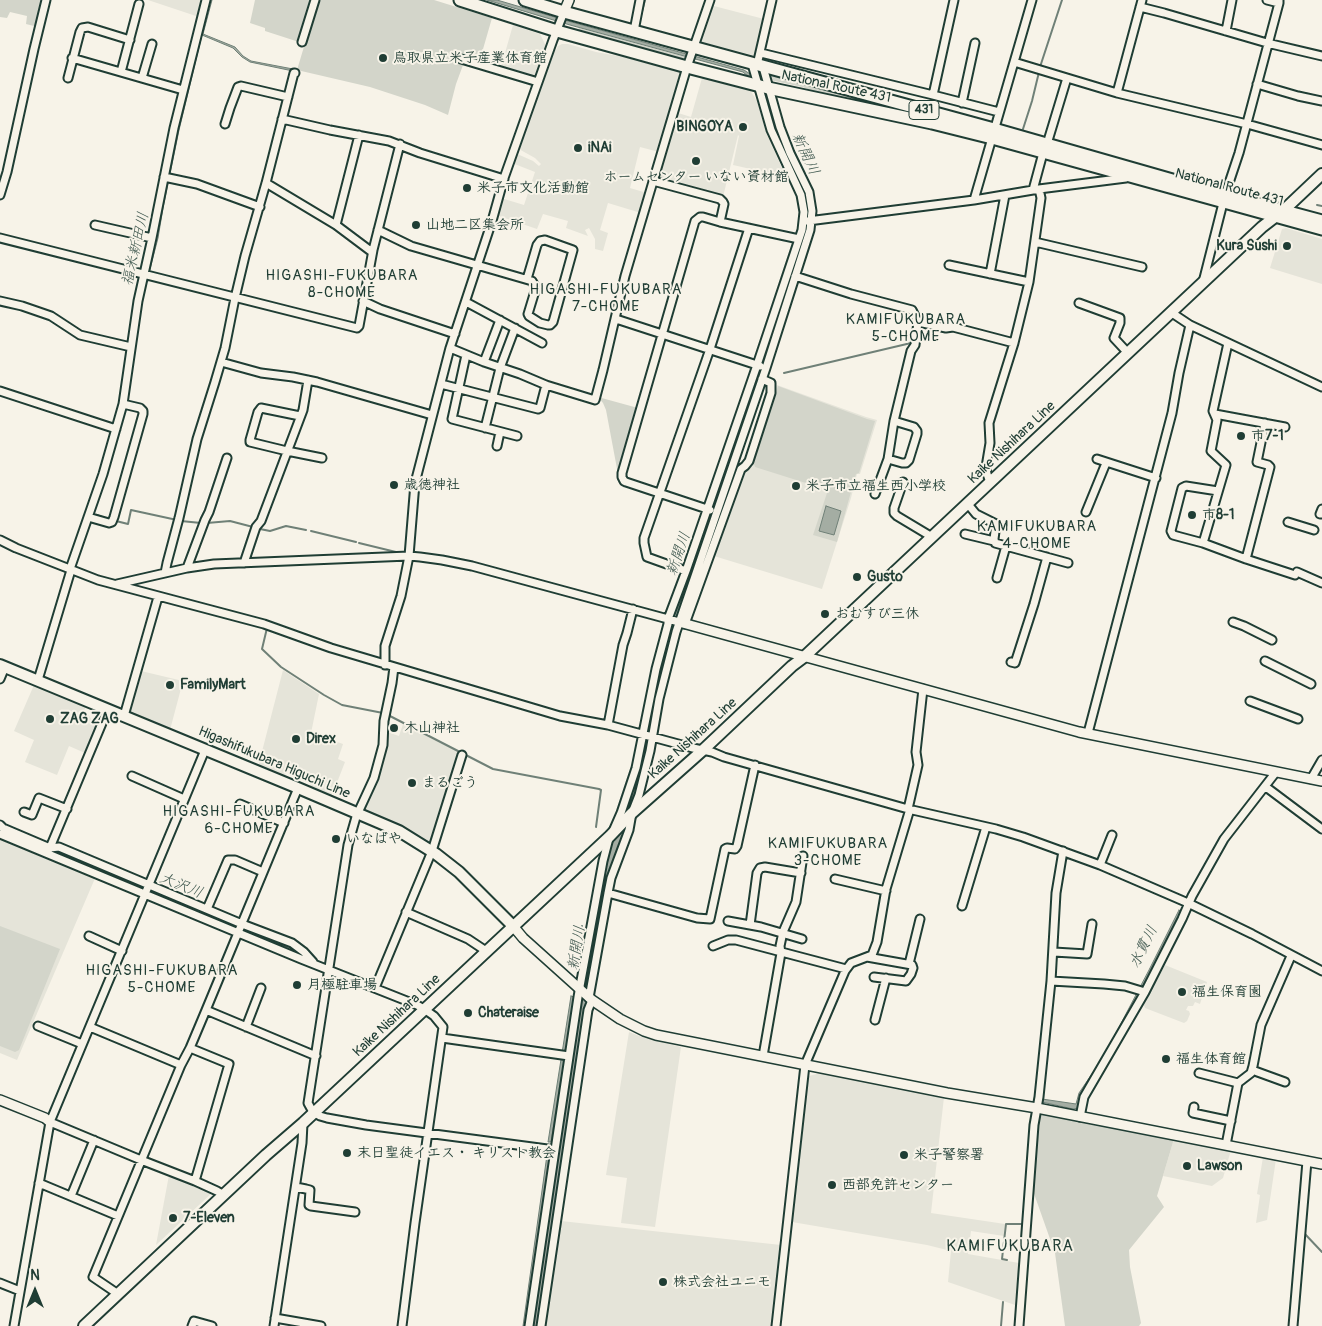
<!DOCTYPE html>
<meta charset="utf-8">
<style>
body{margin:0}
#map{position:relative;width:1322px;height:1326px;overflow:hidden;background:#f7f3e8;font-family:Pangolin,sans-serif}
canvas{display:block}
.north{position:absolute;left:10px;top:1266px;width:50px;height:50px;-webkit-text-stroke:4px #f7f3e8;paint-order:stroke;rotate:0deg;font-size:14px;font-weight:700;line-height:20px;text-align:center;color:#1f3d34}
.north::after{content:'';display:block;margin:auto;width:18px;height:22px;background:#1f3d34;clip-path:polygon(50% 0,100% 100%,50% 72%,0 100%)}
</style>
<div id="map">
<canvas width="1322" height="1326"></canvas>
<div class="north">N</div>
</div>
<script>
const ctx = document.querySelector('canvas').getContext('2d');
ctx.lineJoin = 'round';
function fillPath(path, color) {
  ctx.fillStyle = color;
  ctx.fill(path, 'evenodd');
}
function poly(rows) {
  const path = new Path2D();
  for (const r of rows) {
    path.moveTo(r[0], r[1]);
    for (let i = 2; i < r.length; i += 2) path.lineTo(r[i], r[i + 1]);
  }
  return path;
}
function trace(path, color, width, dash) {
  ctx.strokeStyle = color;
  ctx.lineWidth = width;
  ctx.lineCap = dash ? 'butt' : 'round';
  ctx.setLineDash(dash || []);
  ctx.stroke(path);
}
function write(font, color, halo, rows, align = 'center') {
  ctx.font = font + ' Pangolin,"Klee One",sans-serif';
  ctx.lineWidth = 4;
  ctx.setLineDash([]);
  ctx.textBaseline = 'middle';
  ctx.strokeStyle = halo;
  ctx.fillStyle = color;
  for (const [text, x, y, turn = 0] of rows) {
    ctx.save();
    ctx.translate(x, y);
    ctx.rotate((+turn || 0) * Math.PI / 180);
    ctx.textAlign = isNaN(turn) ? turn : align;
    if (halo) ctx.strokeText(text, 0, 0);
    ctx.fillText(text, 0, 0);
    ctx.restore();
  }
}
fillPath(poly([
 [148,0,204,0,199,17],
 [710,5,764,19,756,56,698,41],
 [513,25,540,34,546,46,537,74,534,76,501,67],
 [562,44,568,44,596,52,624,57,683,73,659,152,640,147,630,188,647,193,641,213,608,203,600,230,608,233,603,251,595,249,595,239,589,228,585,230,588,236,566,228,568,221,543,214,537,229,496,215,501,198,524,205,535,172,512,163,515,153,533,161,539,166,541,164,535,158,517,148,538,86,544,77,553,50,556,50,558,46],
 [702,78,750,90,757,101,767,135,786,177,733,165,739,136,738,135,723,197,660,180,657,174,675,112,691,117],
 [1286,228,1322,239,1322,284,1270,268,1282,229],
 [777,385,866,417,877,420,860,474,857,474,851,498,822,589,714,556,743,472,753,466,751,461],
 [283,670,319,694,311,733,343,744,338,759,345,762,331,798,309,789,313,776,287,770,284,778,258,767],
 [141,671,183,681,170,730,131,714,129,711],
 [34,685,86,706,84,711,88,714,96,727,85,753,69,746,57,775,25,762,34,740,14,731],
 [403,724,459,752,431,843,430,843,414,834,366,813,364,808,387,732,399,736],
 [0,837,43,858,96,876,17,1060,0,1053],
 [1165,965,1207,982,1200,1004,1195,1002,1193,1006,1188,1006,1186,1010,1189,1011,1190,1014,1187,1021,1184,1023,1145,1008,1143,1003],
 [629,1032,645,1038,681,1047,655,1227,621,1223,627,1178,606,1175],
 [820,1073,944,1097,931,1213,1005,1224,1004,1236,971,1231,968,1254,1019,1263,1015,1305,948,1282,951,1251,927,1245,792,1222,807,1082,809,1076],
 [1174,1139,1231,1150,1223,1178,1212,1186,1163,1176],
 [1263,1157,1276,1159,1267,1220,1256,1223,1260,1195,1257,1194],
 [169,1175,213,1192,156,1245],
 [561,1221,781,1245,772,1326,543,1326,559,1223]
]), '#e5e4d9');
fillPath(poly([
 [0,0,45,0,38,27,26,24,27,16,10,12,7,18,0,17],
 [255,0,311,0,299,42,265,31,265,28,250,23],
 [318,0,434,0,492,18,479,63,472,61,472,58,466,57,456,84,448,115,425,105,370,87,297,70],
 [579,28,686,57,681,60,638,49,611,39,578,30],
 [771,73,953,124,831,97,802,87,770,80,768,76],
 [778,386,867,419,875,421,859,473,856,474,837,542,813,535,828,490,755,467,753,461],
 [598,397,638,408,618,474,606,410,603,403],
 [0,926,60,949,19,1050,15,1052,0,1046],
 [1041,1114,1174,1139,1157,1196,1164,1207,1129,1250,1130,1267,1141,1323,1139,1326,1065,1326,1055,1253,1032,1188,1037,1125,1039,1115]
]), '#d3d5ca');
const water = poly([
 [208,0,212,0,203,34,235,47,243,56,251,61,293,69,293,71,250,62,242,57,233,48,202,35,179,130,163,208,158,238,141,304,127,402,109,463,123,409,137,313,168,167,208,0],
 [487,0,497,0,568,21,744,70,753,76,768,98,778,130,805,188,809,206,808,229,772,339,679,611,679,615,674,625,661,674,662,675,662,679,660,679,659,684,648,746,647,746,639,779,631,802,622,840,607,882,586,1003,563,1168,561,1169,538,1326,533,1326,550,1207,587,963,599,894,608,851,623,809,672,613,675,610,738,430,806,215,773,128,764,100,750,78,743,72,570,25,487,0],
 [826,506,841,511,834,535,819,531,826,506],
 [58,850,292,946,297,949,295,954,292,951,56,854,58,850],
 [1179,910,1181,912,1149,978,1080,1098,1078,1108,1073,1109,1042,1102,1042,1099,1076,1104,1079,1093,1100,1062,1107,1050,1149,970,1179,910],
 [571,996,574,997,562,1076,561,1077,551,1142,548,1142,571,996],
 [547,1155,550,1155,526,1326,523,1326,547,1155]
]);
fillPath(water, '#a4ada3');
trace(water, '#6f8077', 1);
trace(poly([
 [639,23,645,0],
 [802,59,812,62],
 [1040,67,1062,0],
 [1023,129,1032,101,1039,72],
 [975,203,1003,199],
 [1317,205,1322,206],
 [837,221,966,205],
 [784,373,911,343],
 [91,513,108,519],
 [116,521,128,524,131,510,177,520],
 [181,521,201,523],
 [207,523,230,521,253,527],
 [260,529,270,531,286,526,306,530],
 [311,531,356,542],
 [359,543,400,553],
 [267,628,262,649,281,667,324,695,342,705,383,713],
 [388,715,493,769,599,789,601,790,596,827],
 [581,936,582,926],
 [1304,1233,1322,1252],
 [1007,1260,1002,1259,1006,1224,1023,1224],
 [1001,1326,1003,1302]
]), '#6f8077', 2);
const minor = poly([
 [954,0,933,95,999,112],
 [1267,0,1279,3,1279,0],
 [1140,7,1164,13,1267,43,1322,56],
 [634,31,640,0],
 [1226,31,1232,0],
 [302,42,315,0],
 [761,53,933,95],
 [72,58,183,90],
 [461,59,538,82],
 [1014,62,1117,93,1247,124,1322,145],
 [757,65,772,0],
 [121,72,139,4],
 [68,78,80,32,82,28,88,27,130,40],
 [142,78,152,44],
 [1257,84,1298,96,1322,101],
 [1117,93,1142,0],
 [962,103,975,43],
 [282,119,330,130,389,141,420,153,504,179],
 [225,124,230,108,238,87,241,86,288,97],
 [359,135,336,225,372,252],
 [1047,144,1067,78],
 [164,177,197,184,260,207],
 [653,181,720,199,723,202,724,204,720,222],
 [266,183,336,225],
 [1033,190,1043,153],
 [0,195,7,172,34,49,46,0],
 [1225,195,1239,153,1279,3],
 [974,200,1032,0],
 [808,221,974,200,1039,189,1126,178],
 [95,225,152,238],
 [378,230,411,246,532,281,535,286,535,291,528,314,529,316,540,323,548,325,550,325,553,322,573,250,545,240,540,241,537,245,527,279],
 [0,238,357,328,359,326,373,250,400,144],
 [1035,242,1142,267],
 [949,265,1029,282],
 [990,274,1005,195],
 [795,276,851,294,912,310,918,322,946,328,953,327,1014,343],
 [1203,282,1223,203],
 [0,301,22,306,51,316,80,335,131,347],
 [363,301,380,309,455,334],
 [466,302,542,343],
 [1079,303,1120,318,1120,323,1114,338,1128,353],
 [1172,313,1190,325,1322,387],
 [616,319,760,366],
 [450,348,484,362,520,374,546,385,595,400,603,370,625,276,687,67,710,0],
 [466,355,452,419,517,436],
 [221,362,261,373,293,377,317,382,432,415],
 [484,362,500,320],
 [441,384,538,409,540,408,546,385],
 [0,391,116,429],
 [1215,414,1285,427],
 [300,416,261,408,258,412,250,440,250,442,287,451,322,458],
 [485,428,500,368,515,328],
 [497,446,500,432],
 [888,459,902,463,906,463,909,460,917,434,917,431,914,427,894,421],
 [1097,459,1156,478],
 [903,482,894,508,894,513,897,516,932,537],
 [990,482,987,474,986,467,990,443,989,423,1014,343,1029,282,1041,198,1039,189],
 [1218,491,1186,486,1182,488,1171,531,1173,535,1203,543,1246,559,1295,575],
 [875,494,888,459,894,421,911,351,915,345,918,322],
 [967,503,976,514,996,524,994,539,995,543,1068,563],
 [1322,509,1320,514,1322,514],
 [710,510,626,482,624,481,622,477,622,473,695,221,700,217,703,217,720,222,799,239],
 [1086,512,1106,463],
 [88,517,109,523,112,522,114,517,143,414,143,411,140,408,123,404],
 [1288,522,1314,530],
 [965,534,994,541],
 [0,540,16,548,98,580,264,624,331,648,560,716,608,725,693,748,712,752,724,757,908,809,996,829,1023,837,1100,865,1188,903,1252,934,1322,971],
 [1203,543,1226,465,1211,451,1217,420,1213,411,1228,343],
 [1246,559,1270,467,1268,465,1257,462,1265,423],
 [244,563,256,527,261,521,303,410,308,380],
 [187,568,205,520,209,512,227,458],
 [70,569,103,474,123,404,138,301,152,238,174,128,206,0],
 [686,571,647,557,644,543,644,538,710,349,749,228],
 [1297,572,1322,583],
 [165,573,167,563,179,518,197,439,215,382,225,348,235,298,245,256,266,183,294,73,295,73],
 [997,578,1006,546],
 [117,584,187,568,214,564,409,556,420,557,442,560,472,566,679,622],
 [1233,622,1244,626,1272,640],
 [685,624,741,469,745,466,749,461,771,393,771,383,762,379],
 [1265,661,1311,684],
 [1011,662,1015,663,1034,604,1047,557],
 [385,665,385,646,401,596,409,556,415,483,450,348,492,221,504,178,553,40,564,12],
 [394,667,392,683,384,721,383,745,374,778,356,817,348,845,308,1103,313,1112,320,1116,327,1118,366,1125,555,1150],
 [0,679,5,667],
 [38,680,71,570],
 [1250,701,1298,719],
 [124,716,158,597],
 [608,725,623,645,627,633,633,609],
 [1088,733,1172,413,1179,373,1190,325],
 [132,776,184,799],
 [1311,779,1322,760],
 [1266,787,1322,829],
 [240,804,284,823],
 [908,809,918,765,916,752,923,689],
 [24,812,32,815,39,798,67,809],
 [0,825,3,828,50,848,59,847,242,924,292,943,304,952,313,962],
 [614,829,621,813,636,768,656,669,668,624,668,619,686,571,757,365,802,230,804,212,801,195,771,130,752,64],
 [0,834,301,959,417,1005,424,1009,434,1016,443,1027,415,1223,402,1326],
 [49,850,108,709],
 [1100,865,1112,835],
 [835,879,886,891],
 [608,893,697,918,710,919,725,849,727,848,735,849,737,846,755,765],
 [962,906,986,827],
 [207,909,228,860,235,860,263,872],
 [406,912,468,939,486,951],
 [728,921,761,927,802,939],
 [750,925,757,873,760,868,765,867,801,873],
 [89,936,122,951],
 [713,946,728,940,736,940,846,969],
 [1054,952,1087,954,1092,924],
 [867,957,912,965,913,968,911,974,906,981,874,977],
 [909,964,920,919],
 [1051,981,1104,984,1125,986,1145,992],
 [375,988,432,851,462,755],
 [589,998,608,893,611,878,629,830,632,813,639,795,650,751,659,699,676,632,766,368,810,230,812,211,809,192,790,153,780,127,763,67],
 [206,1010,316,1056],
 [875,1020,886,978],
 [38,1026,82,1044],
 [90,1027,181,1065],
 [246,1027,261,988],
 [442,1038,569,1056],
 [190,1048,229,1064,195,1181],
 [763,1056,781,953,780,946,783,932,796,902,803,856],
 [1252,1070,1285,1082],
 [1199,1073,1238,1083],
 [1194,1107,1193,1113,1231,1121],
 [1080,1117,1084,1097,1145,992,1182,919,1192,896,1224,839,1276,772],
 [50,1122,141,1160,195,1181,217,1191,224,1195],
 [1226,1145,1238,1083,1251,1073,1253,1066,1261,1025,1291,956],
 [39,1183,118,1216],
 [296,1187,306,1189,310,1190,309,1205,311,1206,355,1212],
 [71,1196,94,1140],
 [0,1283,20,1291],
 [118,1294,93,1277,181,1065,190,1048,206,1010,298,788],
 [275,1318,321,1326],
 [14,1326,50,1122,205,750],
 [192,1326,194,1321,212,1326],
 [274,1326,302,1143,303,1123],
 [529,1326,555,1150,578,997,603,861,609,838],
 [541,1326,588,1010,592,1000],
 [776,1326,805,1065,845,971,851,963,872,955,877,942,886,889,910,809],
 [1019,1326,1034,1125,1039,1097,1051,981,1056,893,1063,851],
 [1293,1326,1307,1161]
]);
const tertiary = poly([
 [564,12,569,0],
 [679,622,1079,732,1322,781],
 [513,926,523,938,592,1000,620,1019,644,1031,656,1035,947,1093,1037,1108,1322,1164],
 [0,1100,45,1118,50,1122]
]);
const secondary = poly([
 [0,665,298,788,399,831,436,854,459,872,513,926],
 [84,1326,266,1155,303,1123,610,836,632,813,703,750,792,666,804,657,1262,227,1284,210,1322,174]
]);
const trunk = poly([
 [460,0,557,31,687,67,768,88,932,123,992,138,1322,229],
 [525,0,564,12,994,129,1225,195,1322,221]
]);
trace(minor, '#1f3d34', 11);
trace(tertiary, '#1f3d34', 12);
trace(secondary, '#1f3d34', 14);
trace(trunk, '#1f3d34', 15);
trace(minor, '#f7f3e8', 7);
trace(tertiary, '#f7f3e8', 9);
trace(secondary, '#f7f3e8', 10);
trace(trunk, '#f7f3e8', 11);
for (const [x, y, r, color] of [
 [383,58,5,"#1f3d34"],
 [743,127,5,"#1f3d34"],
 [578,148,5,"#1f3d34"],
 [696,161,5,"#1f3d34"],
 [467,188,5,"#1f3d34"],
 [416,225,5,"#1f3d34"],
 [1287,246,5,"#1f3d34"],
 [1241,436,5,"#1f3d34"],
 [394,485,5,"#1f3d34"],
 [796,486,5,"#1f3d34"],
 [1192,515,5,"#1f3d34"],
 [857,577,5,"#1f3d34"],
 [825,614,5,"#1f3d34"],
 [170,685,5,"#1f3d34"],
 [50,719,5,"#1f3d34"],
 [394,728,5,"#1f3d34"],
 [296,739,5,"#1f3d34"],
 [412,783,5,"#1f3d34"],
 [336,839,5,"#1f3d34"],
 [297,985,5,"#1f3d34"],
 [1182,992,5,"#1f3d34"],
 [468,1013,5,"#1f3d34"],
 [1166,1059,5,"#1f3d34"],
 [347,1153,5,"#1f3d34"],
 [904,1155,5,"#1f3d34"],
 [1187,1166,5,"#1f3d34"],
 [832,1185,5,"#1f3d34"],
 [173,1218,5,"#1f3d34"],
 [663,1282,5,"#1f3d34"]
]) {
  const dot = new Path2D();
  dot.arc(x, y, r, 0, 2 * Math.PI);
  ctx.fillStyle = color;
  ctx.fill(dot);
  trace(dot, '#f7f3e8', 2);
}
for (const [x, y, w] of [
 [924,110,30]
]) {
  const box = new Path2D();
  box.roundRect(x - w / 2, y - 9.5, w, 19, 4);
  ctx.fillStyle = '#f7f3e8';
  ctx.fill(box);
  trace(box, '#1f3d34', 1);
}
write('bold 12px', '#1f3d34', null, [
 ["431",924,110]
]);
write('bold 14px', '#1f3d34', '#f7f3e8', [
 ["鳥取県立米子産業体育館",393,58],
 ["BINGOYA",733,127,"right"],
 ["iNAi",588,148],
 ["ホームセンター いない資材館",696,177,"center"],
 ["米子市文化活動館",477,188],
 ["山地二区集会所",426,225],
 ["Kura Sushi",1277,246,"right"],
 ["市7-1",1251,436],
 ["歳徳神社",404,485],
 ["米子市立福生西小学校",806,486],
 ["市8-1",1202,515],
 ["Gusto",867,577],
 ["おむすび三休",835,614],
 ["FamilyMart",180,685],
 ["ZAG ZAG",60,719],
 ["木山神社",404,728],
 ["Direx",306,739],
 ["まるごう",422,783],
 ["いなばや",346,839],
 ["月極駐車場",307,985],
 ["福生保育園",1192,992],
 ["Chateraise",478,1013],
 ["福生体育館",1176,1059],
 ["末日聖徒イエス・ キリスト教会",357,1153],
 ["米子警察署",914,1155],
 ["Lawson",1197,1166],
 ["西部免許センター",842,1185],
 ["7-Eleven",183,1218],
 ["株式会社ユニモ",673,1282]
], 'left');
write('14px', '#1f3d34', '#f7f3e8', [
 ["National Route 431",836,87,12],
 ["National Route 431",1229,188,15],
 ["Kaike Nishihara Line",1012,443,-43],
 ["Kaike Nishihara Line",693,739,-42],
 ["Higashifukubara Higuchi Line",274,763,23],
 ["Kaike Nishihara Line",397,1016,-43]
]);
write('italic 15px', '#405950', '#f7f3e8', [
 ["新開川",805,154,65],
 ["福米新田川",136,249,-77],
 ["新開川",679,554,-71],
 ["大沢川",181,886,22],
 ["水貫川",1144,947,-64],
 ["新開川",577,948,-81]
]);
ctx.letterSpacing = '1px';
write('15px', '#1f3d34', '#f7f3e8', [
 ["HIGASHI-FUKUBARA",342,276],
 ["8-CHOME",342,293],
 ["HIGASHI-FUKUBARA",606,290],
 ["7-CHOME",606,307],
 ["KAMIFUKUBARA",906,320],
 ["5-CHOME",906,337],
 ["KAMIFUKUBARA",1037,527],
 ["4-CHOME",1037,544],
 ["HIGASHI-FUKUBARA",239,812],
 ["6-CHOME",239,829],
 ["KAMIFUKUBARA",828,844],
 ["3-CHOME",828,861],
 ["HIGASHI-FUKUBARA",162,971],
 ["5-CHOME",162,988]
]);
ctx.letterSpacing = '0px';
ctx.letterSpacing = '1px';
write('16px', '#1f3d34', '#f7f3e8', [
 ["KAMIFUKUBARA",1010,1247]
]);
ctx.letterSpacing = '0px';
</script>
